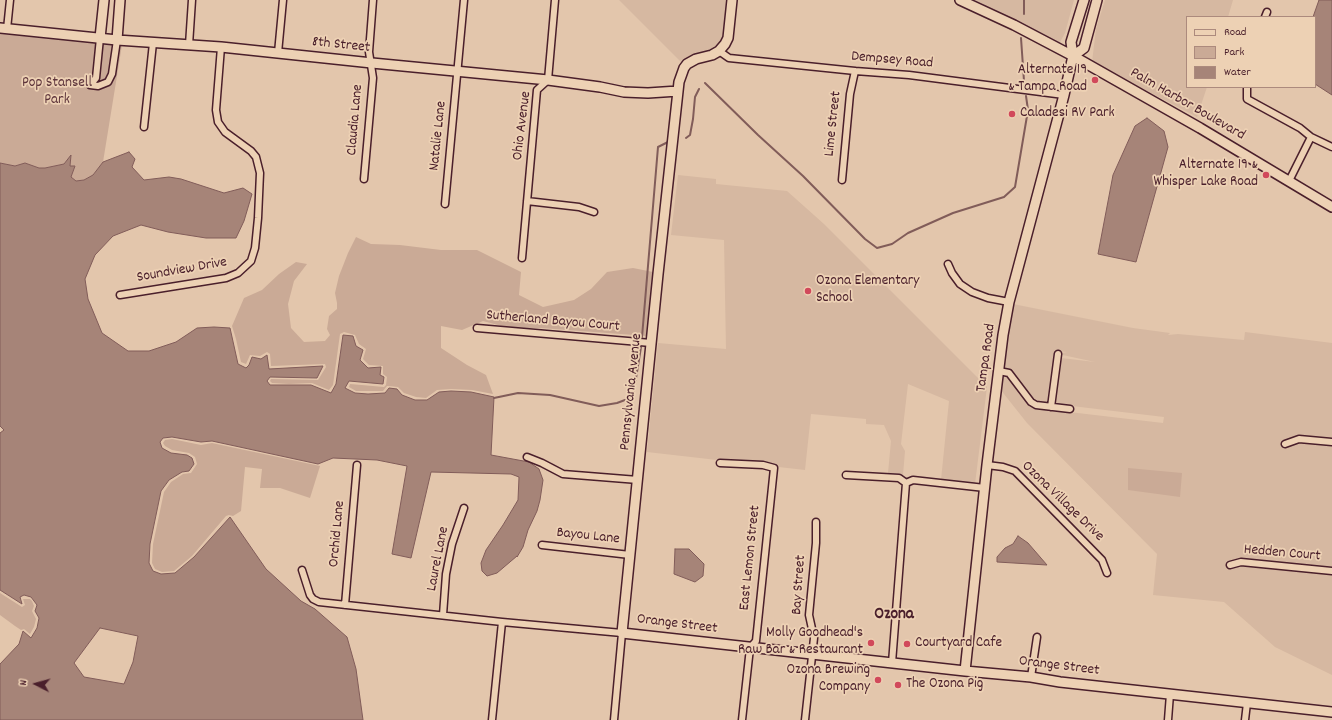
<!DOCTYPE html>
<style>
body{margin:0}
#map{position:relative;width:1332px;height:720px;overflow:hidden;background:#e3c6ac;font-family:Dekko,sans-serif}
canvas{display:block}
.legend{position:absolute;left:1186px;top:16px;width:130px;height:72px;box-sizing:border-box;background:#edd1b4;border:1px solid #ac8a7d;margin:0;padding:5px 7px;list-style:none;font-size:12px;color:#4a1f2b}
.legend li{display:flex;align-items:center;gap:8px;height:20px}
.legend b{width:20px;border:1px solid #ac8a7d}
.north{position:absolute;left:16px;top:664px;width:40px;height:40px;-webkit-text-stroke:3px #edd1b4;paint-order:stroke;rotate:276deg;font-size:11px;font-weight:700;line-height:16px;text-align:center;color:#4a1f2b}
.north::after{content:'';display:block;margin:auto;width:14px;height:18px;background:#4a1f2b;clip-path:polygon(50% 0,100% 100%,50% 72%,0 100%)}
</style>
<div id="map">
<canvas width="1332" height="720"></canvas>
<ul class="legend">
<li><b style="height:5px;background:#edd1b4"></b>Road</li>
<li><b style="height:11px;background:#caaa96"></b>Park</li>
<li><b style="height:11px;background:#a68478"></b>Water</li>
</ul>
<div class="north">N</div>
</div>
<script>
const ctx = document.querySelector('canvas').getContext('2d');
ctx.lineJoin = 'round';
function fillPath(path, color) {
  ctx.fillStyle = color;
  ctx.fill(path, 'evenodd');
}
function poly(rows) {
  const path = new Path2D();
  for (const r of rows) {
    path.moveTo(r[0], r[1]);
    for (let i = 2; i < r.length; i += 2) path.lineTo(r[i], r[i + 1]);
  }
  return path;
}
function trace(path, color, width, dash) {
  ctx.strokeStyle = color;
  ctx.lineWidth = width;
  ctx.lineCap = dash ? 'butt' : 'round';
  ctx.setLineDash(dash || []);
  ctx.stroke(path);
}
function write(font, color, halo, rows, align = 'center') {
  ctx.font = font + ' Dekko,sans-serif';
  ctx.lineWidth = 3.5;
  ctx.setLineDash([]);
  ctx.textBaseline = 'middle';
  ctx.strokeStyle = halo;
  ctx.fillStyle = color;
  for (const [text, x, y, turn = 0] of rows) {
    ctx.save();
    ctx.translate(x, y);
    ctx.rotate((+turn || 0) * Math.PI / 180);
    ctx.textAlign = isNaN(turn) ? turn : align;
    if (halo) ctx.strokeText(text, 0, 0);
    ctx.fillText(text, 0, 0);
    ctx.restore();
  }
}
fillPath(poly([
 [619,0,729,0,725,37,722,41,703,54,683,64],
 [971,0,1074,0,1065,33,1059,44,1017,22],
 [1105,0,1233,0,1228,17,1187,17,1187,87,1207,87,1197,117,1092,62,1096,29],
 [678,175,716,179,716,184,787,191,824,224,987,387,975,484,941,480,949,401,908,384,901,444,905,451,903,475,888,473,891,441,884,425,866,424,866,419,811,414,805,470,647,452,658,343,726,349,724,240,671,235],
 [1013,304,1133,328,1170,333,1168,335,1178,334,1244,340,1245,332,1332,343,1332,439,1299,436,1280,442,1283,448,1300,442,1332,445,1332,568,1241,559,1225,563,1228,568,1241,565,1332,574,1332,675,1275,647,1224,602,1153,595,1157,554,1027,423,1000,389,1002,375,1007,376,1028,404,1035,408,1163,423,1164,417,1055,404,1061,358,1095,362,1058,354,1067,352,1055,351,1048,403,1034,400,1012,371,1003,369]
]), '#d6b8a1');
fillPath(poly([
 [0,31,97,40,122,45,103,162,93,175,84,180,76,181,71,177,75,166,70,166,71,156,64,164,45,168,39,168,25,163,15,166,0,163],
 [356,237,371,244,400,245,441,250,477,250,521,272,519,295,543,307,574,300,591,289,607,272,633,268,653,272,647,336,541,328,509,328,483,321,462,330,441,326,441,348,467,365,486,375,493,394,472,390,451,389,437,390,426,398,416,397,404,393,398,387,389,386,387,386,383,391,356,391,349,387,350,384,384,387,386,385,387,377,383,374,383,366,369,365,363,359,366,349,359,344,355,335,344,332,340,334,333,385,329,390,312,383,289,384,272,383,270,381,271,379,318,380,326,367,325,364,271,366,270,354,267,352,260,356,250,355,246,364,241,362,236,339,232,326,244,298,262,290,279,274,296,262,307,264,294,281,288,304,291,328,304,342,325,341,330,335,327,329,329,316,337,309,337,303,335,293,339,276,348,253],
 [172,439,201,445,212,443,320,466,310,498,280,488,260,488,262,469,245,467,241,511,233,516,229,515,226,516,192,556,174,571,162,572,155,569,152,563,153,544,164,492,171,482,183,474,191,473,197,464,195,457,189,453,172,450,165,446,163,443,165,440],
 [1128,468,1182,473,1180,497,1128,490],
 [0,593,22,607,25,605,23,599,30,599,32,601,34,606,32,611,36,619,34,627,30,634,24,629,21,630,15,626,0,615]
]), '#caaa96');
const water = poly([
 [1319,0,1332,0,1332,95,1315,84,1315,17,1313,17,1319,0],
 [1147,118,1164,131,1168,147,1136,262,1098,254,1113,175,1135,126,1147,118],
 [129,152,135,159,132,167,144,180,169,177,181,179,224,193,243,188,252,194,244,221,236,238,206,238,168,232,141,225,113,236,95,255,85,279,88,299,102,333,128,351,149,351,176,342,197,328,214,327,230,328,238,364,246,368,249,365,252,357,261,359,267,355,269,369,323,366,317,378,270,377,267,381,270,385,311,385,331,393,336,384,343,335,353,336,356,346,363,350,360,360,368,368,381,367,380,375,384,377,383,384,349,381,345,388,355,393,368,394,385,393,389,388,397,389,402,395,415,400,427,400,439,392,451,391,471,392,494,397,491,455,529,462,539,469,543,480,540,500,537,511,528,530,523,547,517,557,517,556,497,573,487,576,482,571,481,563,486,550,503,525,518,500,519,477,511,474,431,472,411,558,392,554,407,466,377,460,333,458,318,464,212,441,201,442,172,437,163,438,160,442,162,448,171,453,187,455,192,458,194,464,189,471,182,472,169,480,161,491,150,544,149,563,153,571,161,574,175,573,194,557,230,517,266,569,301,601,315,609,347,637,356,669,363,720,0,720,0,664,19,644,23,631,31,638,37,628,39,618,35,611,37,605,31,597,24,595,20,597,22,604,0,590,0,433,4,430,0,426,0,163,15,166,25,163,39,168,45,168,64,164,71,155,70,166,75,166,71,177,76,181,84,180,93,175,103,162,129,152],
 [100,628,138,636,133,662,124,684,84,677,74,663,100,628],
 [1018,536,1028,543,1047,565,997,562,997,557,1005,548,1013,544,1018,536],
 [675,549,689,549,704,564,703,576,695,582,674,574,675,549]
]);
fillPath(water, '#a68478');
trace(water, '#815c59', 1);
trace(poly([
 [1024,14,1024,0],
 [1021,38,1024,81],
 [705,83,758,135,803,176,865,239,877,248,892,244,908,233,953,213,1004,197,1015,187,1028,110,1026,96],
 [686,138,690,135,693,119,695,97,699,89],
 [642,337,658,147,668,142],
 [494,398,518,393,550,395,599,406,617,403,633,397,641,347]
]), '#815c59', 2);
const street = poly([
 [1265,17,1267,12],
 [7,29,10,0],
 [100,38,96,78,90,85,98,86,108,82,112,74,117,40],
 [189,45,192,0],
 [719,51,729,58,855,71,909,75,1064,95],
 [278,53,283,0],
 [1247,87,1247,99,1300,128,1311,137,1332,147],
 [144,127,153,43],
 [364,179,373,78,369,52,373,0],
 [842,180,850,94,855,71],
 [1289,181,1311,137],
 [527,201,579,207,594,212],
 [445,204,464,0],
 [522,258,537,90,548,80,555,0],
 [948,264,952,273,960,284,972,292,988,298,1009,302],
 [120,295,226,278,238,273,251,261,255,248,258,218,260,173,256,157,251,151,225,132,218,122,216,110,221,47],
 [477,328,651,343],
 [999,371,1009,373,1031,402,1036,405,1070,409],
 [1051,407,1058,354],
 [1285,444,1299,439,1332,442],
 [527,457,542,463,563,474,638,480],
 [720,463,763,465,774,468,756,641,750,648,742,720],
 [987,465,1003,467,1015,471,1102,560,1107,573],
 [846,475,899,478,906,483],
 [906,483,913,480,985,488],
 [542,545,630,555],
 [1230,565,1241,562,1332,571],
 [302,570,310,595,313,599,319,602,502,622,622,633,614,720],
 [345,605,357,465],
 [443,615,446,574,452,544,464,508],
 [892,663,906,483],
 [1031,677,1037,637],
 [492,720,502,622],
 [805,720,814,638,809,615,816,543,816,522],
 [1168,720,1170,694],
 [1245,720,1247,703]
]);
const secondary = poly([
 [732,0,728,38,725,44,719,51,712,55,696,59,687,64,684,68,679,82,658,274,622,633,965,671,1031,677,1060,682,1332,712],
 [960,0,1014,25,1073,56,1200,128,1332,207],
 [0,28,117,40,221,47,372,63,548,80,600,87,624,92,648,93,678,91],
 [100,38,104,0],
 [117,40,120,0],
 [1073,56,1084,48,1097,0],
 [965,671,987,465,1003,335,1009,302,1064,95,1073,56,1071,42,1084,0]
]);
trace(street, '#4a1f2b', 9);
trace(secondary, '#4a1f2b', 12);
trace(street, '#edd1b4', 6);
trace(secondary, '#edd1b4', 9);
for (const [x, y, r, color] of [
 [1095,80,4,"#d1495b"],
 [1012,114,4,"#d1495b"],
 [1266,175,4,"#d1495b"],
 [808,291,4,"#d1495b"],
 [871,643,4,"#d1495b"],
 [907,644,4,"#d1495b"],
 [878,680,4,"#d1495b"],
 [898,685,4,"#d1495b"]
]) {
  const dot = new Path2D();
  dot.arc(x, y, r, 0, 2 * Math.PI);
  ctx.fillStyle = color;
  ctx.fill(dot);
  trace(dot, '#edd1b4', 1.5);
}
write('15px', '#4a1f2b', '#edd1b4', [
 ["8th Street",341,46,6],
 ["Dempsey Road",892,61,5],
 ["Palm Harbor Boulevard",1187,105,30],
 ["Claudia Lane",356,120,-85],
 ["Lime Street",834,124,-84],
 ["Ohio Avenue",523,126,-83],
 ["Natalie Lane",439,136,-84],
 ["Soundview Drive",182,271,-10],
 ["Sutherland Bayou Court",553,322,5],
 ["Tampa Road",987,358,-82],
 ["Pennsylvania Avenue",632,392,-84],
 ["Ozona Village Drive",1062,502,44],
 ["Orchid Lane",338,534,-85],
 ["Bayou Lane",588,537,6],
 ["Hedden Court",1282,554,5],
 ["East Lemon Street",751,558,-84],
 ["Laurel Lane",439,559,-79],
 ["Bay Street",800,585,-86],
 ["Orange Street",677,625,7],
 ["Orange Street",1059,667,7]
]);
write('15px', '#4a1f2b', '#edd1b4', [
 ["Alternate 19",1087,71],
 ["& Tampa Road",1087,88],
 ["Caladesi RV Park",1020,114,"left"],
 ["Alternate 19 &",1258,166],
 ["Whisper Lake Road",1258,183],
 ["Ozona Elementary",816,282,"left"],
 ["School",816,299,"left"],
 ["Molly Goodhead's",863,634],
 ["Raw Bar & Restaurant",863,651],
 ["Courtyard Cafe",915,644,"left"],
 ["Ozona Brewing",870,671],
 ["Company",870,688],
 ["The Ozona Pig",906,685,"left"]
], 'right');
write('15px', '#5d343b', '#edd1b4', [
 ["Pop Stansell",57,84],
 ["Park",57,101]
]);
write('bold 17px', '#4a1f2b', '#edd1b4', [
 ["Ozona",894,616]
]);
</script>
